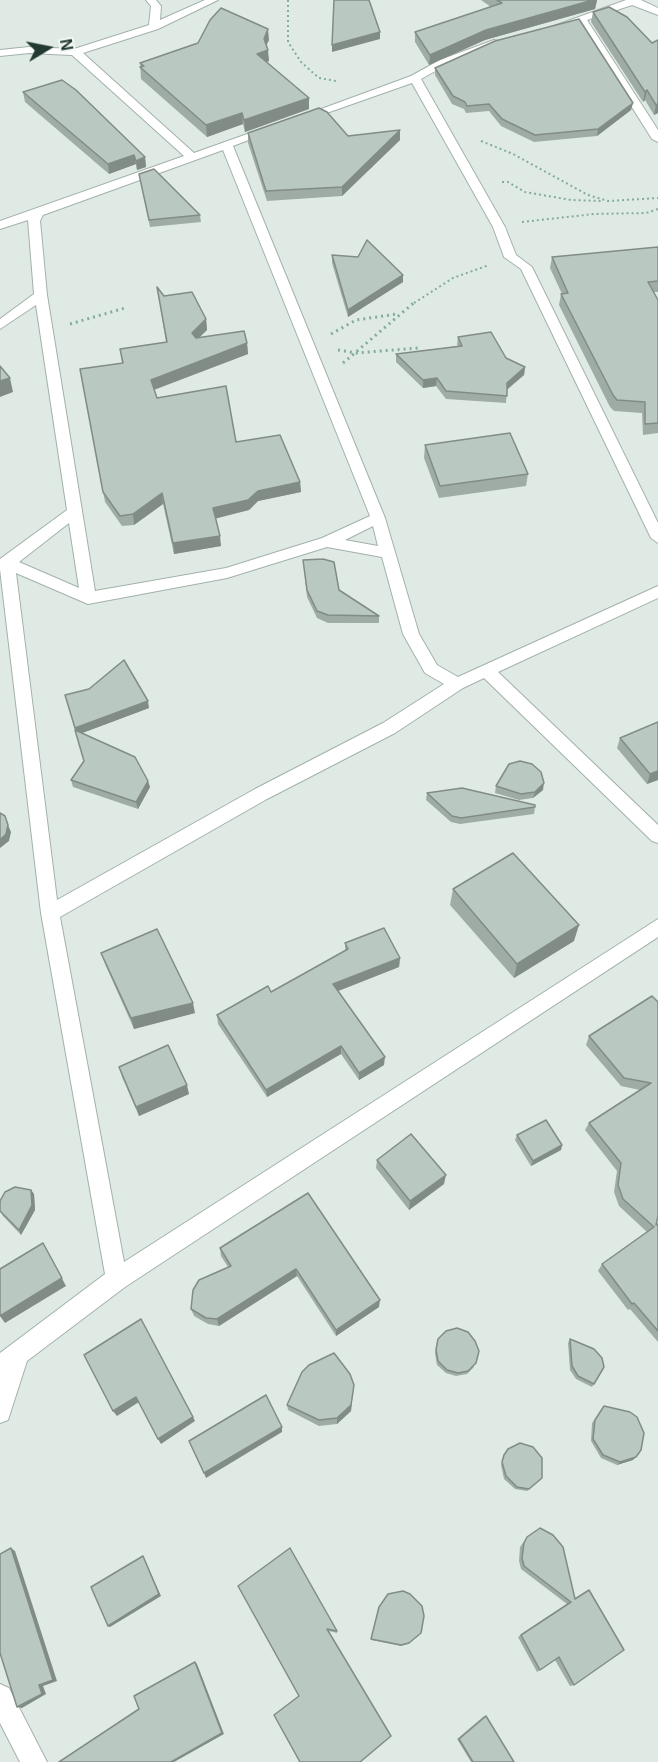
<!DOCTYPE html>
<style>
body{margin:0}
#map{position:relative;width:658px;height:1762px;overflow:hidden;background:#e0eae5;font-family:Helvetica,sans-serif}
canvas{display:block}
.north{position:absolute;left:18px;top:18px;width:60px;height:60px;-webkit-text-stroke:4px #f1f7f3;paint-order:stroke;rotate:80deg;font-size:16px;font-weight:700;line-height:24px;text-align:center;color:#223931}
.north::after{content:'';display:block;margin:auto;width:21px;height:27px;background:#223931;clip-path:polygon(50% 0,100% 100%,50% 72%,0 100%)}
</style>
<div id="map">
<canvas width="658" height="1762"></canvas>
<div class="north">N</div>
</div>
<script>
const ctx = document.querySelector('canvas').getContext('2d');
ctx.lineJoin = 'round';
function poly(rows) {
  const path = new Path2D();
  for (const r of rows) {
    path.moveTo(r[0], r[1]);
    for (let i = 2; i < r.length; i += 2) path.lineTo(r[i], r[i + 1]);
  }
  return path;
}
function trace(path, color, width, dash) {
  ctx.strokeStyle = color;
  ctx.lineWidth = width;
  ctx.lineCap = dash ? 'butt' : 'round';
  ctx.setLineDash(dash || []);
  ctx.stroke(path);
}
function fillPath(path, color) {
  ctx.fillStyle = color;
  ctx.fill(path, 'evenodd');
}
const minor = poly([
 [146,0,156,0,161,6,160,20,205,0,218,0,158,29,83,53,194,153,267,127,277,129,233,146,385,518,419,634,437,665,458,677,658,586,658,598,498,672,658,825,658,843,652,841,484,678,463,688,395,733,267,799,60,917,124,1262,658,919,658,937,125,1287,27,1361,8,1420,0,1423,0,1353,105,1274,41,913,0,569,0,559,67,510,36,305,0,329,0,319,34,294,28,220,0,229,0,221,184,156,72,55,29,53,0,56,0,50,29,47,74,49,149,25,151,6,146,0],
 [223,150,370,516,322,538,226,568,95,591,47,295,40,221,43,215,223,150],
 [69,523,79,588,19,562,69,523],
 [373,526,378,546,345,540,373,526],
 [327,547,382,557,403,634,425,673,444,684,383,723,255,789,57,900,16,573,88,604,227,578,327,547],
 [626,0,641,0,658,8,658,15,632,5,587,20,658,130,658,142,652,139,579,23,556,30,551,27,626,0],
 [494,40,503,42,448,64,421,79,505,227,516,255,532,267,658,523,658,543,651,538,521,269,504,257,493,227,412,83,304,121,294,119,411,76,440,60,494,40],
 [0,1684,9,1688,47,1762,20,1762,0,1723,0,1684]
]);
trace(minor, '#a3b1ab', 2);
trace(poly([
 [288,0,288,42,301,62,319,78,336,81],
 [481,141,513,154,588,195,608,201,658,198],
 [502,182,508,182,525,192,571,200,602,201],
 [522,222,594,214,646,213,658,209],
 [414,303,453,278,489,265]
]), '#83ac9a', 2, [2, 3]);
trace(poly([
 [70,324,125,308],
 [331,334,356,320,397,314],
 [338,350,356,353,418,348],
 [343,363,416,301]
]), '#83ac9a', 3, [2, 4]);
fillPath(minor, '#fff');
fillPath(poly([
 [481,0,597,0,595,9,485,40,429,65,415,42,415,32,491,7],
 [593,12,652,43,658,113,654,115,645,100,643,102,591,22],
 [269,40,266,45,269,61,267,62,309,98,309,109,245,132,243,124,207,137,141,79,140,63],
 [435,68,633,103,631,110,597,136,534,142,501,126,489,111,466,113,464,109,452,104,435,75],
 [23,92,145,157,146,167,137,170,136,164,109,174,25,102],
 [400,130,400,140,342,196,267,201,248,143,248,133,348,136],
 [139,174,200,215,201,222,150,227],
 [658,247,658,292,654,292,658,300,658,433,643,435,642,413,614,411,610,407,559,305,561,294,562,294,550,268,552,257],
 [332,255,403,275,403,282,348,317,332,263],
 [157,287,164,296,206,319,207,330,199,338,247,343,248,354,154,390,157,398,236,442,300,482,301,492,258,501,249,510,215,518,221,546,174,554,163,504,134,525,122,526,105,502,80,369,122,363,120,349,166,342],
 [458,337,525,367,524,375,507,390,506,403,446,399,436,386,423,388,396,362,396,354,458,346,457,345],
 [425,445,528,474,526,486,439,498,424,458],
 [303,560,339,590,379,616,379,623,328,623,317,618,307,597],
 [65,695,149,708,82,733,148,781,150,787,138,809,73,787,71,780,84,761],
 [658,722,658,780,647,784,617,748,620,738],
 [496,786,543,790,533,798,519,800,495,793],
 [427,793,535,807,534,814,460,824,451,822,426,800],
 [453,889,574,941,514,978,450,905],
 [345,943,400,958,399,967,338,991,384,1065,359,1080,341,1054,267,1097,218,1024,217,1015,271,992,345,951],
 [101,953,195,1013,134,1029,105,964],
 [652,996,656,1225,658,1224,658,1342,630,1309,628,1310,598,1271,602,1264,647,1232,619,1206,614,1192,617,1171,585,1130,589,1123,640,1090,621,1086,586,1045,589,1036],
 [119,1067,189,1094,139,1116,122,1077],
 [517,1135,562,1145,561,1150,531,1166,515,1140],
 [377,1160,444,1184,409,1210,376,1168],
 [31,1190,34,1194,35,1210,21,1235,3,1216,0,1211],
 [308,1193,379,1307,336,1336,297,1276,219,1326,208,1324,194,1316,191,1309,228,1267,221,1256,220,1248],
 [438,1339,474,1367,467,1374,456,1376,446,1373,437,1365,435,1353],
 [570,1339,594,1384,592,1387,576,1379,570,1370,568,1343],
 [353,1391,351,1411,337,1424,319,1426,288,1410,287,1405],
 [604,1406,633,1460,617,1465,601,1458,591,1441,592,1423],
 [504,1455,542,1478,527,1491,515,1489,504,1479,501,1465],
 [527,1537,575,1599,574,1685,570,1686,555,1660,537,1672,518,1637,567,1604,521,1569,519,1561,520,1547],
 [238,1586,337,1631,337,1633,329,1631,299,1696],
 [379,1607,421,1633,408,1644,401,1646,371,1640],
 [484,1716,486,1716,514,1762,471,1762,457,1739]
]), '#9faca5');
fillPath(poly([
 [593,0,597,0,595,9,485,40,429,65,430,55,486,30],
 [268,29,269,40,264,50,264,39],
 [380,32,380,39,332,52,332,45],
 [268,50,269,61,257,65,257,54],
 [647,90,645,100,643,102,645,92],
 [309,98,309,109,245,132,244,120],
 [633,103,631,110,597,136,598,129],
 [658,104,658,113,654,115,656,105],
 [242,113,243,124,207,137,206,125],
 [400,130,400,140,342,196,342,187],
 [134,155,136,164,109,174,108,164],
 [145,157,146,167,137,170,136,161],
 [403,275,403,282,348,317,348,310],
 [206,319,207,330,193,343,192,333],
 [247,343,248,354,153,390,151,380],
 [525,367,524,375,506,390,507,383],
 [10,378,13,392,0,397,0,381],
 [437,378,436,386,423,388,423,380],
 [300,482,301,492,258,501,249,510,214,519,213,508,258,491],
 [162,493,163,504,134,525,133,514],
 [220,536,221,546,174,554,173,543],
 [148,701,149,708,77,735,75,728],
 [658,771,658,780,647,784,650,774],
 [148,781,150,787,138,809,136,802],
 [544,783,543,790,533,798,535,792],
 [8,825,11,832,9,841,0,848,0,840],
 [579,925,574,941,514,978,517,964],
 [400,958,399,967,333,993,333,984],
 [193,1003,195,1013,134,1029,131,1018],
 [341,1046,341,1054,267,1097,266,1090],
 [385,1057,384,1065,359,1080,359,1073],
 [187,1085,189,1094,139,1116,136,1107],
 [562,1145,561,1150,531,1166,533,1161],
 [446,1175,444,1184,409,1210,410,1201],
 [31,1190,34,1194,35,1210,21,1235,19,1230],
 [43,1243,66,1286,5,1323,0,1316],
 [296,1269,297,1276,219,1326,217,1319],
 [380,1300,379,1307,336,1336,336,1330],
 [353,1391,351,1411,337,1424,337,1418],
 [136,1397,139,1402,117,1416,113,1411],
 [193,1417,195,1421,161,1444,158,1439],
 [282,1427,282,1432,206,1478,204,1473],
 [636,1457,633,1460,617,1465,620,1462],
 [11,1548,15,1551,57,1681,43,1686,46,1694,22,1708,17,1707,39,1685],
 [143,1556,144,1558,161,1596,110,1627,108,1626],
 [195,1662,197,1664,224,1734,174,1762,171,1762]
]), '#828c86');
const building = poly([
 [334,0,369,0,380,32,332,45,334,0],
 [497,0,593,0,486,30,430,55,415,32,502,3,497,0],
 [609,7,627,17,652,43,658,40,658,104,656,105,647,90,645,92,593,12,609,7],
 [221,8,268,29,264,39,268,50,257,54,309,98,244,120,242,113,206,125,140,67,144,66,140,63,198,43,210,20,221,8],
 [579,19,633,103,598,129,535,135,502,119,489,104,467,106,465,102,453,96,435,68,495,41,579,19],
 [62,80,76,90,145,157,136,161,134,155,108,164,23,92,62,80],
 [319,108,327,112,348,136,400,130,342,187,266,191,248,133,319,108],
 [154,169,200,215,149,220,139,174,154,169],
 [367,240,403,275,348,310,332,255,358,257,367,240],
 [658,247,658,281,648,282,658,300,658,423,645,424,645,402,617,400,613,395,561,294,568,293,552,257,658,247],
 [157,287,164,296,192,292,206,319,192,333,196,338,244,331,247,343,151,380,157,398,226,386,236,442,280,435,300,482,258,491,248,500,213,508,220,536,173,543,162,493,133,514,120,516,103,492,80,369,123,363,120,349,167,342,157,287],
 [491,332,506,358,525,367,507,383,507,396,446,391,437,378,423,380,396,354,462,346,458,337,491,332],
 [0,366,10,378,0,381,0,366],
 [510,433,528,474,440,486,425,445,510,433],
 [323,559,334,562,339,590,379,616,328,615,317,611,307,590,303,560,323,559],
 [124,660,148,701,75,728,65,695,89,689,124,660],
 [658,722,658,771,650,774,620,738,658,722],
 [75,730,135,757,148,781,136,802,71,780,84,761,75,730],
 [520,761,532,764,541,772,544,783,535,792,521,794,496,786,509,764,520,761],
 [462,788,535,805,535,807,461,818,452,816,427,793,462,788],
 [0,813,5,816,8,825,6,834,0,840,0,813],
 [513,853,579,925,517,964,453,889,513,853],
 [384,928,400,958,333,984,385,1057,359,1073,341,1046,266,1090,217,1015,268,986,271,992,348,949,345,943,384,928],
 [157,929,193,1003,131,1018,101,953,157,929],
 [652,996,658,1002,658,1216,656,1225,658,1224,658,1331,634,1303,632,1304,602,1264,654,1227,623,1199,618,1185,621,1163,589,1123,651,1083,624,1078,589,1036,652,996],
 [168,1045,187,1085,136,1107,119,1067,168,1045],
 [546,1120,562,1145,533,1161,517,1135,546,1120],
 [411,1134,446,1175,410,1201,377,1160,411,1134],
 [15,1187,31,1190,32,1205,19,1230,0,1211,0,1201,5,1192,15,1187],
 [308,1193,380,1300,336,1330,296,1269,217,1319,206,1318,191,1309,193,1290,199,1280,231,1266,220,1248,308,1193],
 [43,1243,62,1278,0,1316,0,1269,43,1243],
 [141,1319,193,1417,158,1439,136,1397,113,1411,84,1355,141,1319],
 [457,1328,468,1332,475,1341,479,1351,476,1363,468,1371,458,1373,447,1370,438,1361,436,1350,438,1339,446,1331,457,1328],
 [570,1339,594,1349,602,1358,604,1367,594,1384,578,1376,572,1366,570,1339],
 [334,1353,350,1374,354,1385,351,1405,337,1418,319,1420,287,1405,302,1372,309,1365,334,1353],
 [266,1395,282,1427,204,1473,189,1441,266,1395],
 [604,1406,630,1412,637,1417,644,1433,641,1450,636,1457,620,1462,603,1455,593,1439,595,1420,604,1406],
 [520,1443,533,1447,542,1458,542,1478,529,1489,517,1487,506,1476,502,1462,504,1455,508,1449,520,1443],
 [540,1528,553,1535,563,1547,575,1599,589,1590,624,1650,574,1685,559,1657,540,1670,521,1635,571,1602,524,1566,522,1558,524,1543,527,1537,540,1528],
 [11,1548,53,1680,39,1685,42,1694,17,1707,0,1653,0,1554,11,1548],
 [290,1548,337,1631,327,1629,391,1736,360,1762,300,1762,274,1715,299,1696,238,1586,290,1548],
 [143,1556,159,1594,108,1626,91,1587,143,1556],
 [403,1591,410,1594,422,1606,424,1616,421,1633,409,1643,401,1645,371,1639,379,1607,388,1594,403,1591],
 [195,1662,222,1733,171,1762,59,1762,139,1709,134,1696,195,1662],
 [486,1716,514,1762,473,1762,459,1739,486,1716]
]);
fillPath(building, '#b9c8c0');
trace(building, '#828c86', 1.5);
</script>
